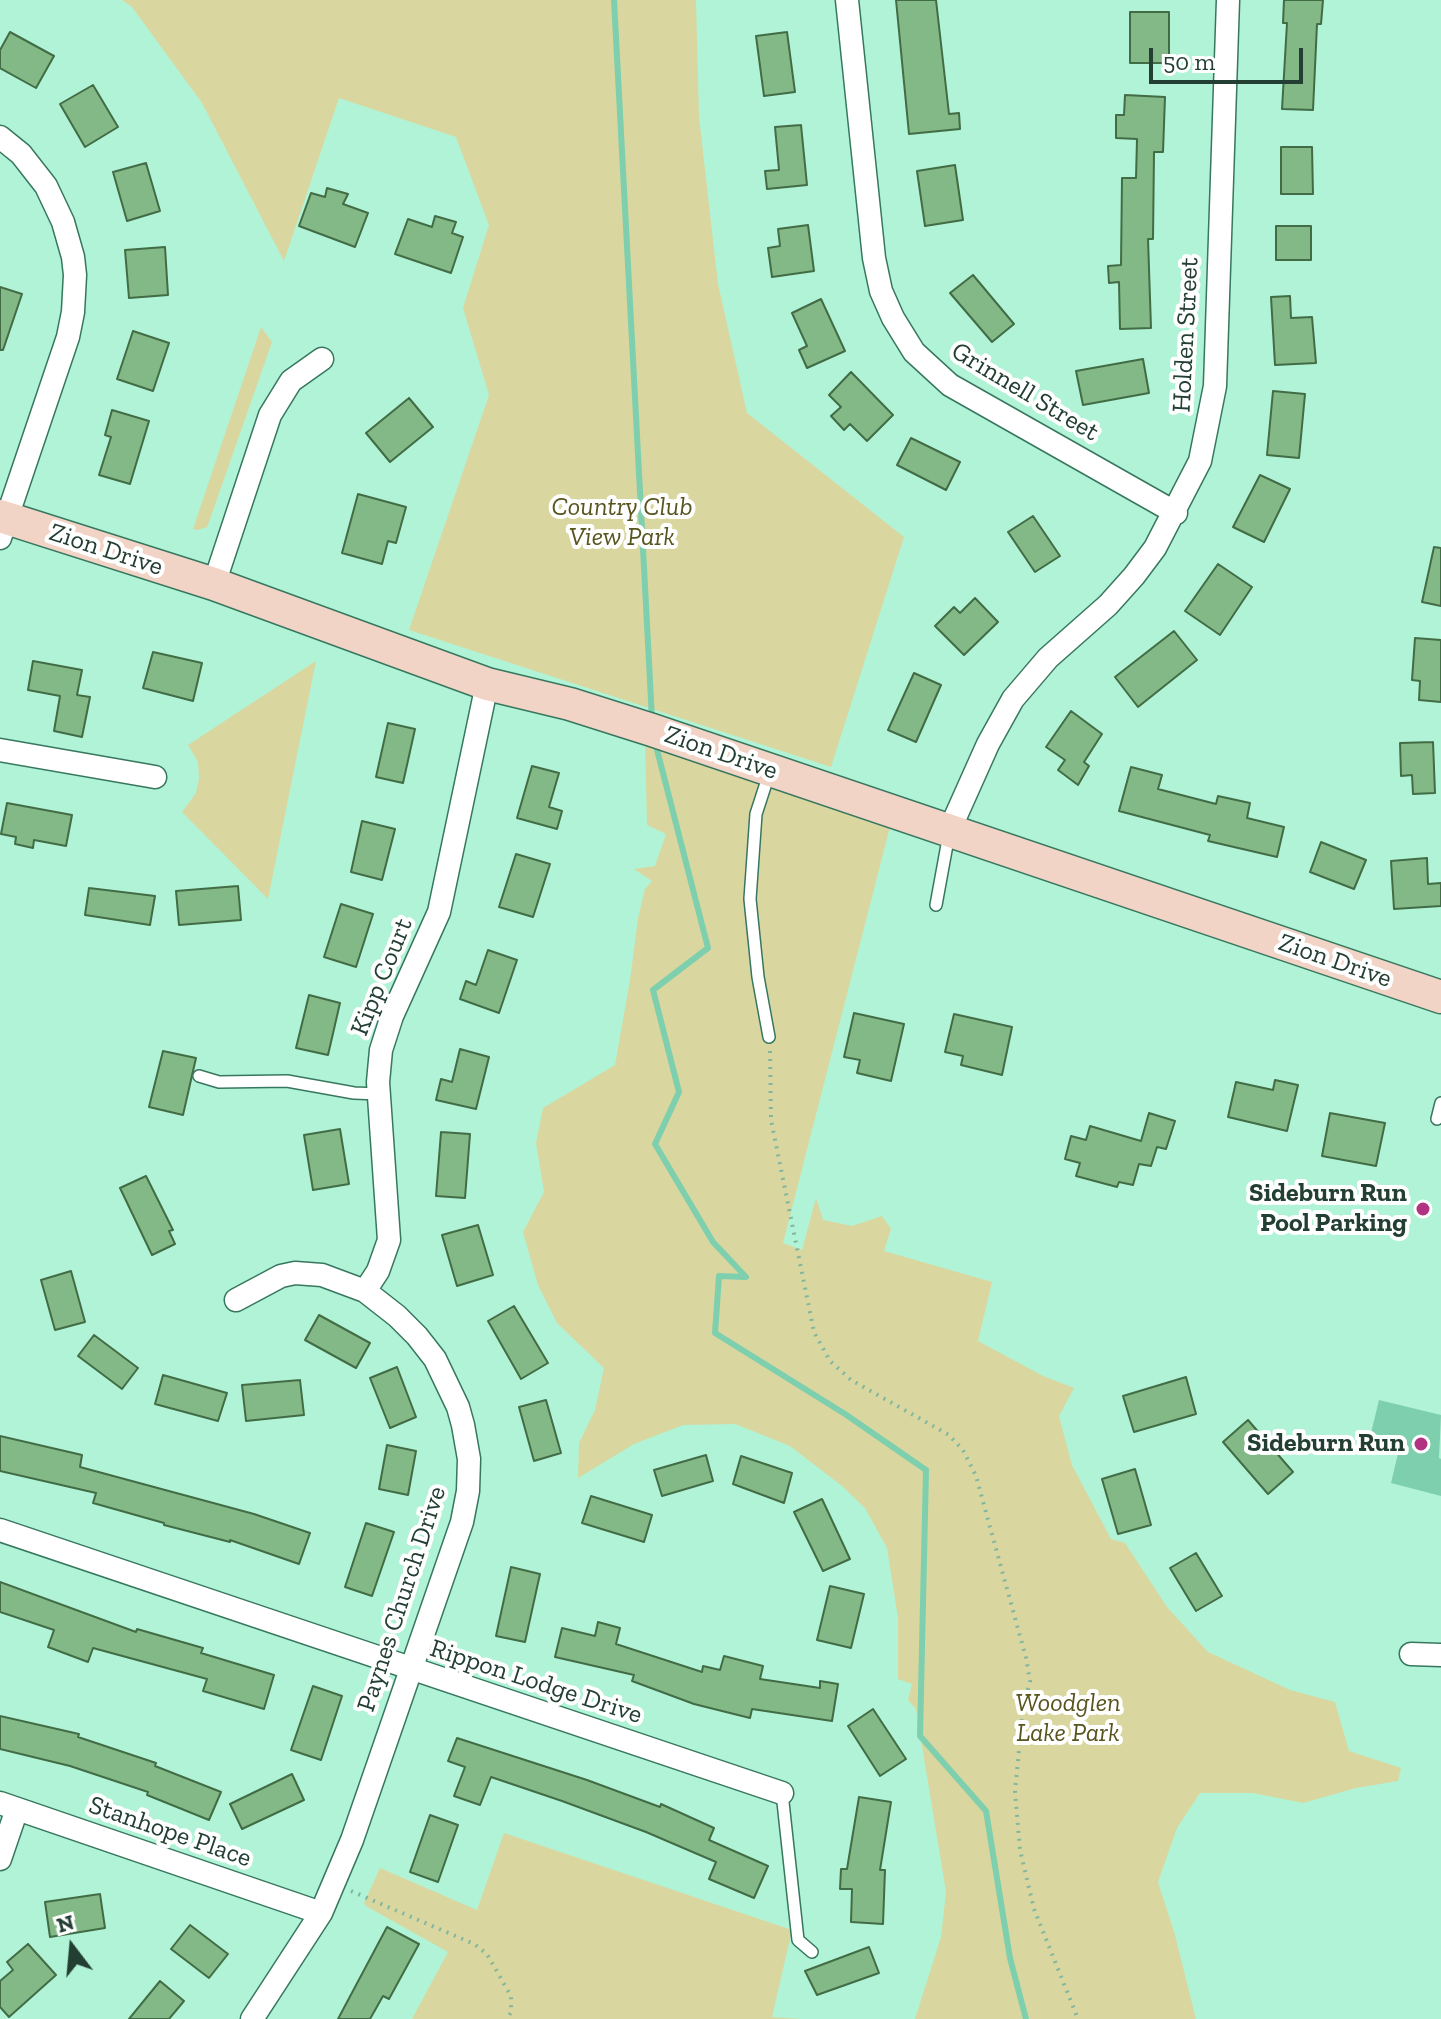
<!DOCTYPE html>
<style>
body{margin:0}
#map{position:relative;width:1441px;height:2019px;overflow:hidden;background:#b1f3d6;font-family:"Zilla Slab",serif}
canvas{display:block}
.north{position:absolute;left:32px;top:1907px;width:80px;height:80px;-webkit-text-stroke:6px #fff;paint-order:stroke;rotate:344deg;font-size:22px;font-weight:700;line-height:32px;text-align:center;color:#233e33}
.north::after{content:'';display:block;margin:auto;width:28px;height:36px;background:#233e33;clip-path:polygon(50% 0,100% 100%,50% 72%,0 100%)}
.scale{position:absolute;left:1149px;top:48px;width:154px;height:36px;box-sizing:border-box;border:4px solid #233e33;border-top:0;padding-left:10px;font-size:24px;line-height:28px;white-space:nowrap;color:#233e33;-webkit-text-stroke:6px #fff;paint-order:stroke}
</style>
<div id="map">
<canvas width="1441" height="2019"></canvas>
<div class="north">N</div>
<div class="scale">50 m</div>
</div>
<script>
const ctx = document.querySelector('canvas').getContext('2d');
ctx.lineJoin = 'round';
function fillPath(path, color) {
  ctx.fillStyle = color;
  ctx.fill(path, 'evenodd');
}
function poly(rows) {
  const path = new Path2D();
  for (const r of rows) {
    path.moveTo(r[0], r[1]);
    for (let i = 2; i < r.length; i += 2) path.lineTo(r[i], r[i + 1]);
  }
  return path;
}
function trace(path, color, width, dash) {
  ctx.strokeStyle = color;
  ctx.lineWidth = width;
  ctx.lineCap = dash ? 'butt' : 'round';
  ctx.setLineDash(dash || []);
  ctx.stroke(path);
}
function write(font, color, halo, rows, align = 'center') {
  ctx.font = font + ' "Zilla Slab",serif';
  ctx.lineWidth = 8;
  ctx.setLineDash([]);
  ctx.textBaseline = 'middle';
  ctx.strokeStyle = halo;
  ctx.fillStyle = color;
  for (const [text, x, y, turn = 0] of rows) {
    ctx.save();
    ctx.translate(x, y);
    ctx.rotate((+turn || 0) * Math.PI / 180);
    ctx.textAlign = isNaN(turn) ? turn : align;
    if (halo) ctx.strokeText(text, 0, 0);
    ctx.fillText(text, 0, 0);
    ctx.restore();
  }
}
fillPath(poly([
 [122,0,696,0,699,117,718,284,747,413,904,537,831,767,409,630,489,395,463,308,489,225,456,137,339,98,284,261,202,103,132,7],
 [261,327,272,342,209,522,207,527,198,530,193,529],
 [316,661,296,760,268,899,182,812,196,793,199,778,198,762,188,745],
 [645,743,892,819,783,1243,802,1250,816,1198,823,1220,852,1226,882,1216,891,1229,884,1251,992,1282,978,1341,1043,1376,1074,1388,1059,1416,1072,1465,1111,1539,1125,1543,1167,1607,1208,1652,1290,1690,1335,1702,1349,1751,1401,1768,1398,1781,1356,1788,1303,1803,1253,1793,1200,1793,1177,1828,1158,1882,1175,1935,1196,2019,915,2019,941,1937,946,1892,916,1709,908,1700,912,1684,898,1679,898,1618,887,1548,865,1508,842,1486,790,1446,735,1424,683,1425,634,1444,578,1478,579,1443,595,1410,604,1368,557,1323,538,1285,523,1232,544,1192,536,1143,543,1108,615,1065,630,980,638,918,645,889,652,881,634,869,655,866,666,834,647,825],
 [504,1833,792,1930,772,2017,801,2019,412,2019,448,1952,366,1906,364,1903,380,1868,477,1910]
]), '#d9d79f');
fillPath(poly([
 [1379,1400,1441,1415,1439,1458,1441,1459,1441,1496,1391,1483,1401,1441,1371,1433]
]), '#7ecfae');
trace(poly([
 [614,0,652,719],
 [655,742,708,948,653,990,679,1092,655,1144,713,1242,746,1277,719,1276,715,1333,845,1414,926,1470,920,1736,986,1811,1010,1958,1026,2019]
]), '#7ecfae', 6);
const building = poly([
 [896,0,936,0,949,114,959,113,960,129,909,134,896,0],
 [1284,0,1323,0,1321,24,1317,24,1313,110,1282,109,1287,23,1283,23,1284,0],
 [1130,12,1169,12,1169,63,1130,63,1130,12],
 [10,32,54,56,36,88,0,68,0,50,10,32],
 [787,32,795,92,764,96,756,36,787,32],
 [93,85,118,127,85,147,60,104,93,85],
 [1125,95,1165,97,1163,152,1154,152,1153,239,1148,239,1151,328,1120,329,1119,282,1109,283,1108,266,1121,265,1122,178,1136,178,1137,139,1116,138,1116,115,1124,115,1125,95],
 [801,125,807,185,767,189,765,171,779,170,775,127,801,125],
 [1281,147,1312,147,1313,194,1281,194,1281,147],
 [146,163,160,211,127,221,113,172,146,163],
 [955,165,963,220,925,226,917,171,955,165],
 [327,188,348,194,343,204,368,213,355,247,299,226,311,193,325,197,327,188],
 [435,216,456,222,452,233,463,237,451,273,395,254,408,219,432,227,435,216],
 [808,225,814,271,772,277,768,248,780,246,778,229,808,225],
 [1276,226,1311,226,1311,260,1276,260,1276,226],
 [165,247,168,295,129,298,125,250,165,247],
 [973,275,1014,324,992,342,950,293,973,275],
 [0,287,22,294,3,350,0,350,0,287],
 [1290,296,1291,318,1312,317,1316,363,1275,365,1271,297,1290,296],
 [821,299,845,351,807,368,799,350,807,346,792,313,821,299],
 [133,331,169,343,153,391,117,379,133,331],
 [1143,359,1149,393,1083,405,1076,371,1143,359],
 [851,372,893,415,867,441,850,424,844,430,831,416,841,407,829,395,851,372],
 [1273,391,1305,394,1299,458,1267,455,1273,391],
 [409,398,433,427,390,462,366,433,409,398],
 [112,410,149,421,130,484,99,475,111,437,105,435,112,410],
 [911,438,960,462,946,490,897,465,911,438],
 [1260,475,1290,489,1264,542,1233,527,1260,475],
 [358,494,406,507,396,543,388,541,382,564,342,553,358,494],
 [1033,516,1060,556,1035,572,1008,532,1033,516],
 [1434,547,1441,548,1441,606,1422,602,1434,547],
 [1218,564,1252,587,1220,635,1185,611,1218,564],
 [975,598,998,622,964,655,935,626,954,607,960,613,975,598],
 [1174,631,1197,660,1138,707,1115,677,1174,631],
 [1415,638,1441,640,1441,702,1419,700,1420,681,1412,680,1415,638],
 [153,652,202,663,193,701,143,688,153,652],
 [33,661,82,670,77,695,90,697,82,737,54,731,60,696,28,690,33,661],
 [914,673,941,685,916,742,888,730,914,673],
 [1071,711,1102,734,1084,762,1089,766,1078,785,1058,770,1065,760,1046,747,1071,711],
 [388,723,415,729,403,783,376,777,388,723],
 [1433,742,1435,793,1413,794,1412,775,1401,776,1400,743,1433,742],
 [532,766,559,773,549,807,562,811,557,829,517,818,532,766],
 [1131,767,1162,775,1158,789,1216,804,1218,796,1250,803,1247,818,1284,827,1277,857,1208,841,1210,835,1119,811,1131,767],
 [7,803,72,815,66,846,34,840,33,848,15,844,16,837,1,834,7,803],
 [362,821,395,829,382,880,351,872,362,821],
 [1321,842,1366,860,1354,889,1310,872,1321,842],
 [516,854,550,864,533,917,499,907,516,854],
 [1427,858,1428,884,1441,883,1441,906,1394,909,1391,861,1427,858],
 [238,886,241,920,179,925,176,891,238,886],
 [89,888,155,896,150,925,85,915,89,888],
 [341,904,373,914,356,967,324,957,341,904],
 [488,950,517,960,499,1013,460,999,466,981,476,985,488,950],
 [309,995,340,1003,328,1055,296,1048,309,995],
 [854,1013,904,1024,891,1081,857,1073,860,1060,844,1057,854,1013],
 [954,1014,1012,1027,1002,1075,961,1065,963,1056,945,1052,954,1014],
 [460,1049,489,1057,476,1109,436,1100,441,1079,452,1082,460,1049],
 [163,1051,196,1058,183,1115,149,1107,163,1051],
 [1275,1080,1298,1085,1287,1131,1228,1117,1236,1082,1273,1090,1275,1080],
 [1149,1113,1175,1121,1166,1149,1157,1147,1151,1166,1139,1164,1133,1185,1119,1182,1117,1187,1076,1176,1080,1163,1065,1159,1071,1136,1086,1140,1090,1126,1141,1141,1149,1113],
 [1330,1113,1385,1123,1376,1166,1322,1156,1330,1113],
 [340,1129,349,1184,313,1190,304,1135,340,1129],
 [441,1132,470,1134,465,1198,436,1196,441,1132],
 [146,1176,173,1230,169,1231,175,1244,152,1255,120,1188,146,1176],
 [478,1225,493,1275,457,1286,442,1235,478,1225],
 [71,1271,85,1322,55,1330,41,1280,71,1271],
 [514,1306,548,1363,521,1379,488,1321,514,1306],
 [319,1315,370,1343,356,1368,305,1340,319,1315],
 [94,1335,138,1368,122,1389,78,1356,94,1335],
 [397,1367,416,1417,390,1428,370,1378,397,1367],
 [163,1375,227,1393,218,1421,155,1404,163,1375],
 [1186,1377,1196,1414,1134,1432,1123,1396,1186,1377],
 [300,1380,304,1415,246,1421,242,1385,300,1380],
 [546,1400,561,1453,534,1461,519,1407,546,1400],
 [1248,1420,1293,1472,1268,1494,1223,1442,1248,1420],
 [0,1436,82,1455,80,1467,254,1514,310,1533,299,1564,230,1540,230,1542,164,1525,164,1523,93,1503,96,1493,0,1471,0,1436],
 [387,1445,416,1451,408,1495,379,1489,387,1445],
 [706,1455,713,1481,662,1496,654,1470,706,1455],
 [741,1456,792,1473,784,1503,733,1484,741,1456],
 [1135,1469,1151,1525,1118,1534,1102,1479,1135,1469],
 [591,1496,652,1515,644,1542,582,1523,591,1496],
 [822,1499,850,1559,823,1571,794,1512,822,1499],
 [366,1523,394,1532,372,1596,345,1587,366,1523],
 [1196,1553,1222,1596,1196,1611,1170,1568,1196,1553],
 [511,1567,540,1574,525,1642,496,1636,511,1567],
 [0,1582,136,1632,137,1629,203,1648,201,1653,274,1675,264,1709,203,1691,207,1679,93,1648,88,1662,48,1647,54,1630,0,1612,0,1582],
 [830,1586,864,1594,851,1648,817,1640,830,1586],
 [598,1622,620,1628,616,1644,702,1672,703,1666,720,1670,724,1656,763,1666,760,1679,820,1688,820,1681,838,1684,832,1721,752,1709,750,1718,694,1704,632,1681,634,1675,555,1657,562,1628,595,1636,598,1622],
 [313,1686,342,1696,321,1760,291,1750,313,1686],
 [873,1709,906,1759,880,1776,848,1726,873,1709],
 [0,1716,79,1734,78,1737,156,1763,155,1766,221,1792,209,1820,147,1795,148,1792,70,1766,0,1749,0,1716],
 [457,1738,587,1780,660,1807,661,1804,714,1828,709,1840,768,1866,754,1898,709,1879,716,1862,646,1832,562,1801,491,1777,480,1805,454,1796,465,1767,448,1761,457,1738],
 [292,1774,304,1800,242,1829,230,1804,292,1774],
 [859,1797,891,1802,880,1870,885,1870,883,1924,851,1922,852,1889,840,1889,841,1869,847,1869,859,1797],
 [430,1815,458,1825,438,1882,410,1872,430,1815],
 [100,1894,105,1928,50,1937,45,1902,100,1894],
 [190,1925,228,1954,209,1978,171,1949,190,1925],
 [387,1927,419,1944,389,1999,383,1996,370,2019,338,2019,387,1927],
 [28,1944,56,1975,9,2017,0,2007,0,1981,13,1970,7,1962,28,1944],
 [869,1947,879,1973,817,1995,805,1971,869,1947],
 [160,1981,184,2001,169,2019,129,2019,160,1981]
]);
fillPath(building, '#82b986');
trace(building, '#426c45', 2);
const service = poly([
 [769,774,756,814,750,899,758,977,769,1037],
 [936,905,949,834],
 [199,1076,219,1082,287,1081,354,1093,379,1094],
 [1437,1119,1441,1103],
 [782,1793,798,1940,812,1952]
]);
const minor = poly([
 [847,0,874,258,881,291,893,318,914,352,950,385,1176,513],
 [0,137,21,154,46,186,63,222,73,257,75,275,73,312,68,337,0,538],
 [214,584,270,415,291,381,322,359],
 [0,750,155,777],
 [950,829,988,744,1013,699,1048,658,1108,605,1134,576,1155,548,1200,461,1215,386,1228,0],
 [365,1291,378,1271,389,1240,378,1082,381,1050,392,1016,439,912,487,684],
 [236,1300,281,1276,295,1273,322,1275,365,1291,397,1316,417,1336,435,1359,458,1407,463,1425,469,1459,468,1491,462,1522,352,1840,321,1913,252,2019],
 [0,1530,782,1793],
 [1411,1654,1441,1655],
 [0,1803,321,1913],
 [0,1859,17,1809]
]);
const secondary = poly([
 [0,516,214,584,487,684,570,704,652,730,1441,997]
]);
trace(service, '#37775f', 14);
trace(minor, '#37775f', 25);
trace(secondary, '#37775f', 35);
trace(poly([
 [770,1051,771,1120,814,1332,830,1361,851,1380,949,1435,963,1450,976,1476,1026,1658,1030,1681,1023,1710,1015,1791,1020,1850,1034,1909,1078,2019],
 [351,1891,474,1944,487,1954,511,1996,511,2012,507,2019]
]), '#81b69f', 4, [2, 6]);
trace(service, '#fff', 11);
trace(minor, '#fff', 22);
trace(secondary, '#f1d4c5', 32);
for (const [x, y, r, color] of [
 [1423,1209,8,"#b13382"],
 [1421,1444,8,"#b13382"]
]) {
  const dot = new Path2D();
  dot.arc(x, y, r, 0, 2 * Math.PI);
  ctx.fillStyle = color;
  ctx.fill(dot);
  trace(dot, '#fff', 3);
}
write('26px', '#233e33', '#fff', [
 ["Holden Street",1186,335,-87],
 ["Grinnell Street",1025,392,31],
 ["Zion Drive",106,550,18],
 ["Zion Drive",721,753,19],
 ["Zion Drive",1335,961,19],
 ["Kipp Court",382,977,-68],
 ["Paynes Church Drive",402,1599,-72],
 ["Rippon Lodge Drive",536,1682,18],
 ["Stanhope Place",170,1832,19]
]);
write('italic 26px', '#57541e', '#fff', [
 ["Country Club",622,508],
 ["View Park",622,538],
 ["Woodglen",1068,1704],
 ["Lake Park",1068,1734]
]);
write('bold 26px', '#233e33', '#fff', [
 ["Sideburn Run",1407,1194],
 ["Pool Parking",1407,1224],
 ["Sideburn Run",1405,1444]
], 'right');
</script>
